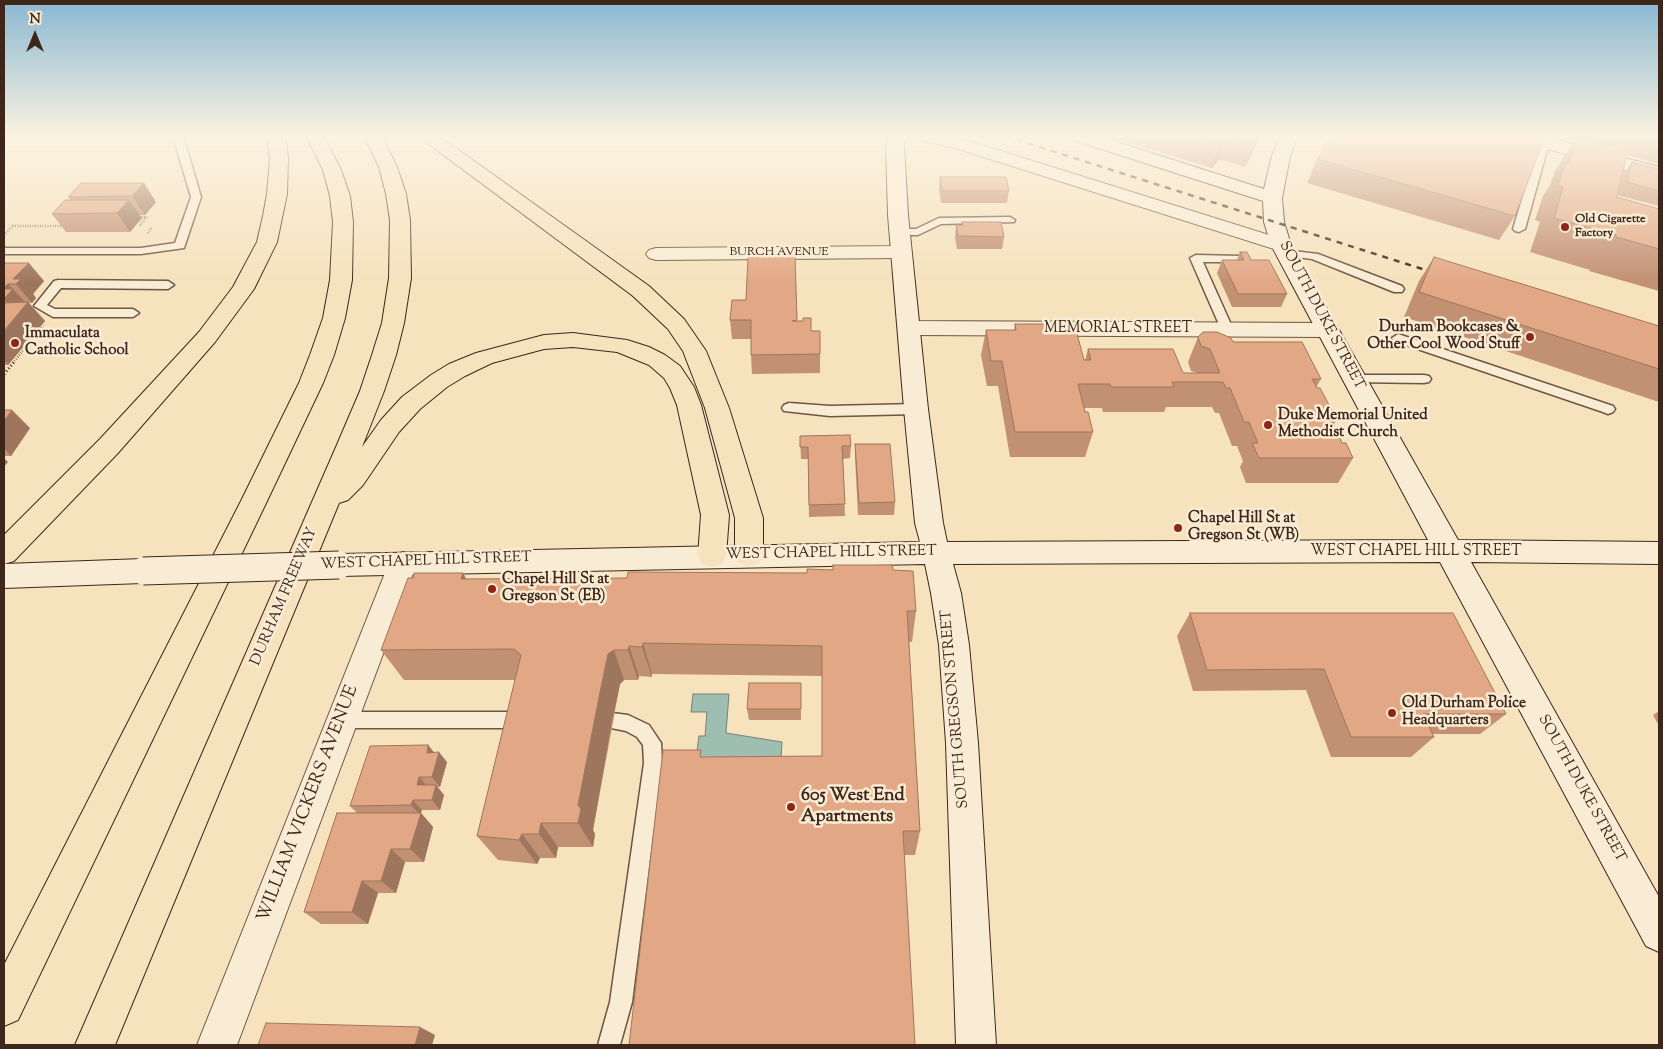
<!DOCTYPE html>
<style>
body{margin:0}
#map{position:relative;width:1663px;height:1049px;overflow:hidden;background:#f6e2bd;font-family:"Sorts Mill Goudy",serif}
canvas{display:block}
.frame{position:absolute;inset:0;border:5px solid #3f261a;pointer-events:none}
.north{position:absolute;left:10px;top:10px;width:50px;height:50px;-webkit-text-stroke:4px #f9ecd4;paint-order:stroke;rotate:0deg;font-size:14px;font-weight:700;line-height:20px;text-align:center;color:#3f261a}
.north::after{content:'';display:block;margin:auto;width:18px;height:22px;background:#3f261a;clip-path:polygon(50% 0,100% 100%,50% 72%,0 100%)}
</style>
<div id="map">
<canvas width="1663" height="1049"></canvas>
<div class="frame"></div>
<div class="north">N</div>
</div>
<script>
const ctx = document.querySelector('canvas').getContext('2d');
ctx.lineJoin = 'round';
function fillPath(path, color) {
  ctx.fillStyle = color;
  ctx.fill(path, 'evenodd');
}
function poly(rows) {
  const path = new Path2D();
  for (const r of rows) {
    path.moveTo(r[0], r[1]);
    for (let i = 2; i < r.length; i += 2) path.lineTo(r[i], r[i + 1]);
  }
  return path;
}
function trace(path, color, width, dash) {
  ctx.strokeStyle = color;
  ctx.lineWidth = width;
  ctx.lineCap = dash ? 'butt' : 'round';
  ctx.setLineDash(dash || []);
  ctx.stroke(path);
}
function write(font, color, halo, rows, align = 'center') {
  ctx.font = font + ' "Sorts Mill Goudy",serif';
  ctx.lineWidth = 5;
  ctx.setLineDash([]);
  ctx.textBaseline = 'middle';
  ctx.strokeStyle = halo;
  ctx.fillStyle = color;
  for (const [text, x, y, turn = 0] of rows) {
    ctx.save();
    ctx.translate(x, y);
    ctx.rotate((+turn || 0) * Math.PI / 180);
    ctx.textAlign = isNaN(turn) ? turn : align;
    if (halo) ctx.strokeText(text, 0, 0);
    ctx.fillText(text, 0, 0);
    ctx.restore();
  }
}
const water = poly([
 [693,694,729,694,726,733,782,742,781,758,696,758,699,736,705,736,707,712,691,712,693,694]
]);
fillPath(water, '#9dbeb1');
trace(water, '#778175', 1);
const lane = poly([
 [173,136,183,136,201,197,184,248,141,254,4,254,4,248,141,248,175,243,191,197,173,136],
 [1544,140,1549,143,1525,229,1519,232,1515,231,1513,229,1539,143,1544,140],
 [1010,217,1015,220,1014,222,941,224,918,235,900,235,894,232,900,229,916,229,939,218,1010,217],
 [1285,250,1318,254,1402,286,1404,289,1402,292,1394,292,1312,259,1281,255,1279,253,1285,250],
 [1196,255,1241,256,1247,259,1241,262,1203,262,1233,329,1231,332,1223,332,1221,329,1190,258,1196,255],
 [58,280,168,281,174,285,168,289,61,288,47,305,55,309,133,309,139,313,133,317,53,317,34,306,54,281,58,280],
 [1398,334,1613,406,1615,409,1613,412,1608,414,1603,412,1394,341,1392,338,1398,334],
 [1354,375,1424,375,1429,376,1431,379,1429,382,1424,383,1349,382,1347,379,1349,376,1354,375],
 [789,403,830,406,916,404,921,406,923,409,921,412,916,414,830,416,784,411,782,408,784,405,789,403],
 [341,712,525,712,531,714,534,720,531,726,525,728,341,728,335,726,332,720,335,714,341,712],
 [612,713,628,715,649,725,661,743,662,763,632,1002,620,1045,598,1045,610,1002,644,763,643,745,637,737,626,731,606,727,603,721,606,715,612,713]
]);
const street = poly([
 [917,136,951,136,966,140,1288,241,1291,245,1288,249,1281,251,1274,249,955,148,920,140,917,136],
 [901,246,908,248,911,252,908,256,901,258,656,260,649,258,646,254,649,250,656,248,901,246],
 [910,321,1327,323,1335,325,1338,330,1335,335,1327,337,910,335,902,333,899,328,902,323,910,321],
 [403,552,413,555,417,563,237,1045,197,1045,389,563,393,555,403,552]
]);
const secondary = poly([
 [889,136,907,136,904,146,908,215,928,409,943,523,947,542,1428,540,1271,245,1264,222,1263,201,1073,140,1070,136,1098,136,1264,189,1272,156,1280,136,1298,136,1290,156,1282,198,1284,222,1291,245,1458,540,1659,542,1659,564,1471,562,1659,897,1659,952,1646,946,1440,562,953,564,961,593,969,645,978,743,996,1045,956,1045,946,743,939,645,931,593,925,564,339,576,329,573,325,565,329,557,339,554,920,542,915,523,904,409,888,215,886,146,889,136],
 [1511,136,1542,136,1659,167,1659,179,1514,140,1511,136],
 [143,559,153,563,157,571,153,579,143,583,4,588,4,564,143,559]
]);
const highway = poly([
 [267,136,285,136,288,158,287,194,277,242,254,289,215,342,118,453,14,561,4,564,4,535,100,439,199,332,233,287,257,242,263,216,267,194,270,158,267,136],
 [306,136,324,136,341,170,350,196,353,222,352,280,345,318,334,355,323,383,268,499,18,1020,4,1026,4,965,242,499,299,383,310,355,323,318,330,280,333,222,330,196,323,170,306,136],
 [364,136,382,136,397,167,406,194,410,220,411,278,404,323,396,355,384,391,362,447,381,420,402,397,431,375,449,364,476,353,544,335,573,333,627,340,649,347,665,355,680,366,694,387,701,405,729,515,726,556,722,564,712,567,702,564,698,556,701,515,677,405,670,388,664,378,649,365,617,352,573,347,544,349,492,363,465,376,447,387,420,409,399,432,363,485,348,500,339,503,115,1045,75,1045,336,447,360,391,372,355,382,323,389,278,390,220,386,194,379,167,364,136],
 [418,136,439,136,649,286,684,319,706,351,729,408,763,518,763,555,759,563,749,566,739,563,735,555,735,518,705,408,683,351,668,329,633,296,418,136]
]);
trace(lane, '#6d5543', 3);
trace(street, '#6d5543', 2);
trace(secondary, '#3f261a', 2);
trace(highway, '#3f261a', 2);
trace(poly([
 [137,217,147,217,139,226],
 [148,233,152,227],
 [4,235,13,226,64,226],
 [13,363,43,326]
]), '#3f261a', 2.5, [0.5, 2]);
trace(poly([
 [4,374,14,362]
]), '#3f261a', 3, [1, 2.5]);
fillPath(lane, '#f9ecd4');
fillPath(street, '#f9ecd4');
fillPath(secondary, '#f9ecd4');
fillPath(highway, '#f6e2bd');
trace(poly([
 [1005,136,1438,274]
]), '#3f261a', 2.5, [6, 6]);
const secondaryBridge = poly([
 [143,571,339,565]
]);
trace(secondaryBridge, '#3f261a', 29, []);
trace(secondaryBridge, '#f9ecd4', 27);
fillPath(poly([
 [1120,136,1260,136,1245,167,1219,159,1212,168,1119,140],
 [1566,136,1659,136,1659,164,1627,155,1618,194,1623,174,1632,162,1659,169,1659,206,1617,195,1617,197,1659,209,1659,291,1589,271,1590,270,1530,252,1540,222,1535,220,1543,196,1550,185,1555,171,1574,141,1565,139],
 [1317,159,1515,216,1499,240,1307,183],
 [940,177,1009,191,1007,203,941,203,939,190],
 [81,183,156,202,145,215,140,215,142,218,130,232,66,232,52,214,70,200,68,197],
 [962,222,1004,237,1002,249,957,249,955,237,956,225,962,225],
 [1240,252,1251,260,1287,294,1281,307,1232,307,1217,273,1222,260,1237,260],
 [795,255,797,321,811,331,820,331,820,373,752,374,751,355,751,339,732,339,730,320,746,300],
 [1434,257,1659,326,1659,402,1404,317,1419,281],
 [4,263,44,281,33,294,36,298,32,303,29,303,45,321,8,365,4,365],
 [1015,324,1044,330,1084,360,1085,360,1088,349,1183,373,1198,373,1191,371,1188,362,1198,337,1233,342,1321,379,1316,387,1337,420,1333,425,1342,443,1353,458,1338,483,1246,483,1240,467,1243,461,1237,446,1232,446,1219,413,1215,413,1212,407,1166,407,1164,412,1103,412,1102,408,1084,408,1093,432,1085,457,1010,457,998,386,987,386,981,355,986,330,1014,330],
 [4,421,30,428,11,456,4,456],
 [800,436,851,446,850,458,843,459,845,516,809,517,808,459,801,459],
 [855,444,895,502,894,515,858,515,855,457],
 [893,570,916,611,912,642,909,642,920,831,915,855,904,855,703,757,822,756,822,676,652,674,652,677,639,676,638,680,624,680,620,684,593,830,595,834,593,847,558,847,556,858,540,858,537,864,498,860,477,836,515,680,404,680,381,650,463,573,466,579,627,578],
 [1190,613,1506,714,1480,734,1433,734,1434,737,1411,757,1331,757,1306,690,1193,691,1177,636],
 [801,683,801,720,749,720,747,709],
 [1659,711,1659,726,1653,715],
 [447,762,440,787,437,787,444,795,440,810,422,810,421,813,433,827,424,862,405,862,396,893,378,893,368,924,321,924,304,912,357,813,350,806]
]), '#c29072');
fillPath(poly([
 [1227,136,1219,159,1212,168,1220,144],
 [1258,136,1260,136,1245,167,1254,143],
 [144,183,156,202,145,215,132,196],
 [129,200,142,218,130,232,117,213],
 [29,263,44,281,33,294,36,298,32,303,16,284,13,279],
 [8,284,13,289,27,304,28,302,45,321,8,365,4,360,4,331,17,315,4,299,4,288],
 [12,410,30,428,11,456,4,448,4,421],
 [4,458,8,462,4,467],
 [463,573,480,606,461,579],
 [643,643,652,674,652,677,642,647],
 [629,646,639,676,638,680,628,650],
 [614,650,624,680,620,684,612,721,593,830,595,834,593,847,578,823,578,805,608,654],
 [428,745,437,756,427,753],
 [439,752,447,762,440,787,432,777],
 [419,777,428,787,417,785],
 [436,785,444,795,440,810,432,800],
 [413,800,422,810,420,815,411,805],
 [421,813,433,827,424,862,410,849],
 [541,823,558,847,556,858,539,834],
 [522,834,540,858,537,864,519,840],
 [391,849,405,862,396,893,381,881],
 [362,881,378,893,368,924,352,912],
 [420,1027,435,1035,432,1045,415,1045]
]), '#9e765d');
const building = poly([
 [1195,136,1226,136,1220,144,1195,136],
 [1230,136,1258,136,1254,143,1230,136],
 [1332,136,1545,136,1515,216,1317,159,1332,136],
 [1577,137,1628,150,1617,197,1659,209,1659,249,1616,237,1616,235,1554,218,1563,187,1558,186,1566,162,1569,163,1577,137],
 [1632,162,1659,169,1659,191,1627,182,1632,162],
 [940,177,1006,177,1009,191,942,191,940,177],
 [81,183,144,183,132,196,68,197,81,183],
 [65,200,129,200,117,213,52,214,65,200],
 [962,222,1001,222,1004,237,958,236,956,225,963,225,962,222],
 [1240,252,1247,252,1251,260,1269,260,1287,294,1238,294,1222,260,1244,260,1240,252],
 [795,255,797,320,792,321,803,321,803,318,811,318,811,331,820,331,820,354,751,355,751,320,730,320,732,300,746,300,748,256,795,255],
 [1434,257,1659,326,1659,369,1419,292,1434,257],
 [4,263,29,263,13,279,21,279,16,284,8,284,4,288,4,263],
 [4,289,13,289,4,299,4,289],
 [28,302,4,331,4,303,28,302],
 [1015,324,1043,324,1044,330,1076,330,1084,360,1091,360,1088,349,1173,349,1183,373,1220,373,1210,349,1201,346,1198,337,1203,332,1217,332,1231,338,1233,342,1302,342,1321,379,1312,379,1317,388,1320,388,1337,420,1331,420,1342,443,1346,443,1353,458,1259,458,1252,443,1258,443,1249,422,1244,422,1230,388,1226,388,1223,382,1172,382,1174,387,1111,387,1110,384,1078,384,1085,412,1088,412,1093,432,1015,432,1002,361,991,361,986,330,1016,330,1015,324],
 [4,410,12,410,4,421,4,410],
 [850,435,851,446,842,446,845,504,809,505,808,447,800,447,800,436,850,435],
 [855,444,890,444,895,502,859,503,855,444],
 [833,565,892,565,893,570,913,571,916,611,907,611,920,831,903,831,915,1045,629,1045,663,750,701,750,700,757,822,756,822,646,643,643,642,647,629,646,628,650,614,650,608,654,600,692,578,805,581,809,578,823,541,823,539,834,522,834,519,840,477,836,521,655,514,649,381,650,408,578,413,578,414,573,463,573,461,579,627,578,628,572,807,573,807,569,833,570,833,565],
 [1190,613,1453,613,1506,714,1423,714,1434,737,1351,737,1324,669,1207,670,1190,613],
 [749,683,801,683,801,709,747,709,749,683],
 [428,745,427,753,439,752,432,777,419,777,417,785,436,785,432,800,413,800,411,805,350,806,370,746,428,745],
 [337,813,421,813,410,849,391,849,381,881,362,881,352,912,304,912,337,813],
 [266,1023,420,1027,415,1045,258,1045,266,1023]
]);
fillPath(building, '#e2a885');
trace(building, '#9e765d', 1);
const sky = ctx.createLinearGradient(0, 0, 0, 283);
sky.addColorStop(0, '#8ab8d2');
sky.addColorStop(0.48, '#fbf2e1');
sky.addColorStop(1, '#fbf2e100');
ctx.fillStyle = sky;
ctx.fillRect(0, 0, 1663, 283);
for (const [x, y, r, color] of [
 [1565,227,5,"#8f2418"],
 [1530,337,5,"#8f2418"],
 [15,343,5,"#8f2418"],
 [1268,425,5,"#8f2418"],
 [1178,528,5,"#8f2418"],
 [492,589,5,"#8f2418"],
 [1392,713,5,"#8f2418"],
 [791,807,5,"#8f2418"]
]) {
  const dot = new Path2D();
  dot.arc(x, y, r, 0, 2 * Math.PI);
  ctx.fillStyle = color;
  ctx.fill(dot);
  trace(dot, '#f9ecd4', 2);
}
write('bold 12px', '#3f261a', '#f9ecd4', [
 ["Old Cigarette",1575,220],
 ["Factory",1575,234]
], 'left');
write('12px', '#3f261a', '#f9ecd4', [
 ["BURCH AVENUE",779,253]
]);
write('15px', '#3f261a', '#f9ecd4', [
 ["SOUTH DUKE STREET",1321,316,62],
 ["MEMORIAL STREET",1118,329],
 ["WEST CHAPEL HILL STREET",1416,552],
 ["WEST CHAPEL HILL STREET",831,554,-1],
 ["WEST CHAPEL HILL STREET",426,562,-2],
 ["DURHAM FREEWAY",285,597,-67],
 ["SOUTH GREGSON STREET",956,709,-95],
 ["SOUTH DUKE STREET",1581,789,61]
]);
write('bold 15px', '#3f261a', '#f9ecd4', [
 ["Durham Bookcases &",1520,328,"right"],
 ["Other Cool Wood Stuff",1520,345,"right"],
 ["Immaculata",25,334],
 ["Catholic School",25,351],
 ["Duke Memorial United",1278,416],
 ["Methodist Church",1278,433],
 ["Chapel Hill St at",1188,519],
 ["Gregson St (WB)",1188,536],
 ["Chapel Hill St at",502,580],
 ["Gregson St (EB)",502,597],
 ["Old Durham Police",1402,704],
 ["Headquarters",1402,721]
], 'left');
write('bold 18px', '#3f261a', '#f9ecd4', [
 ["605 West End",801,797],
 ["Apartments",801,818]
], 'left');
write('18px', '#3f261a', '#f9ecd4', [
 ["WILLIAM VICKERS AVENUE",309,804,-69]
]);
</script>
